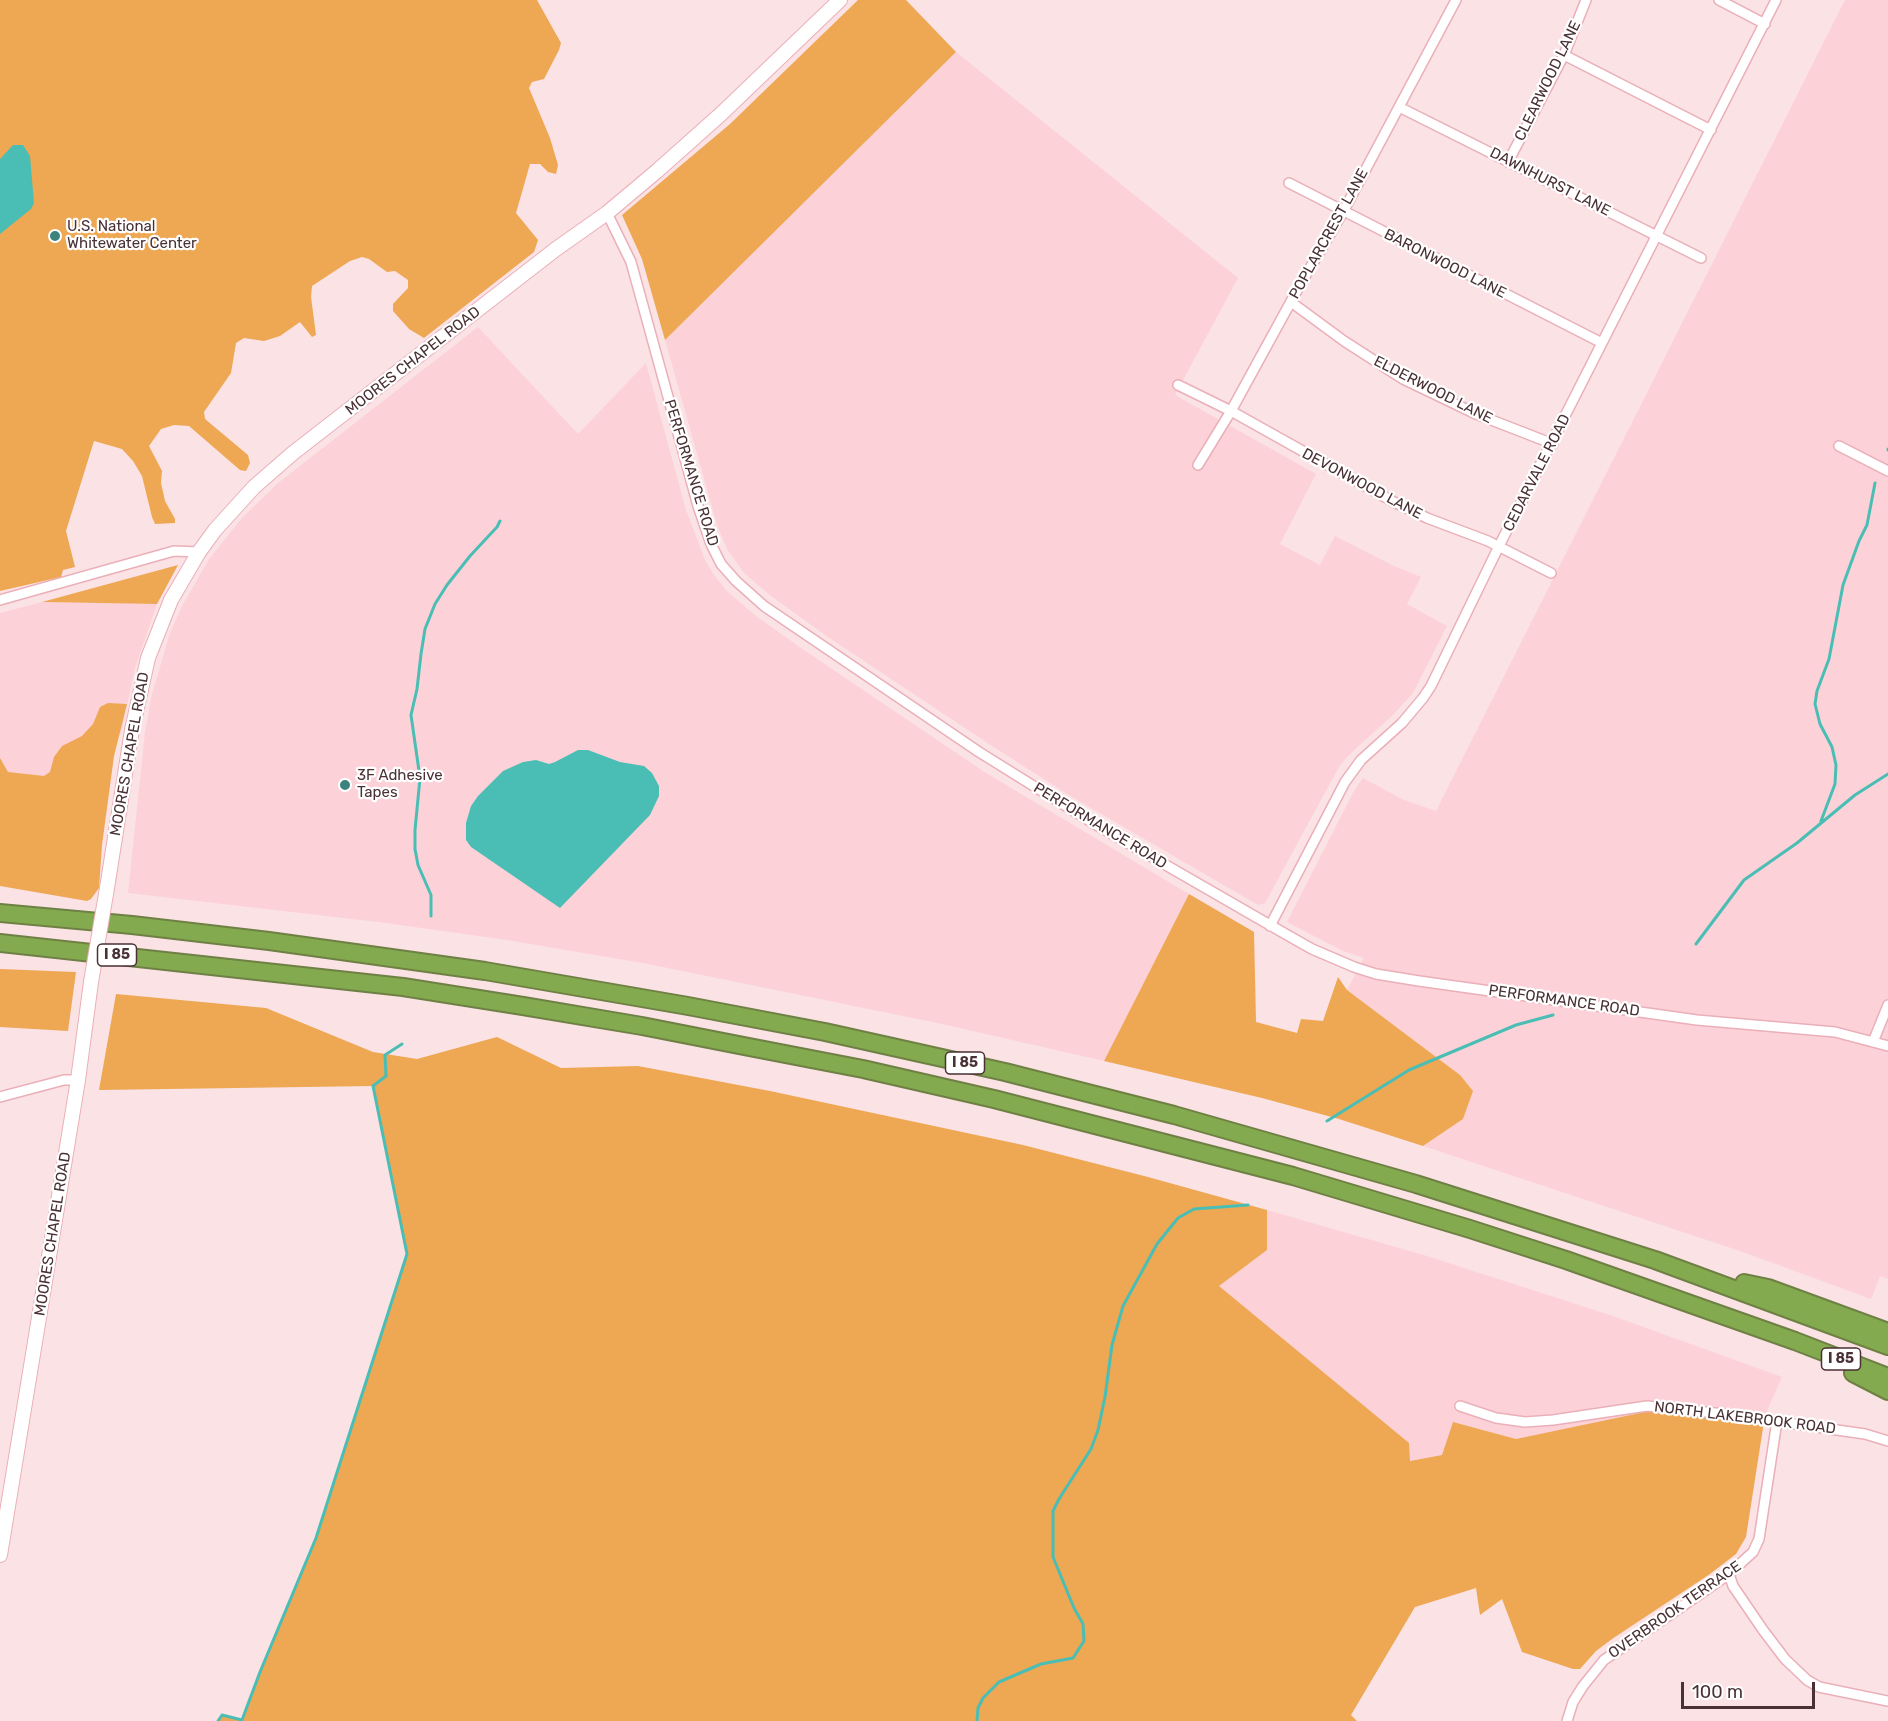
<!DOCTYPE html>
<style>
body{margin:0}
#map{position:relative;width:1888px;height:1721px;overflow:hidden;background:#fbe2e5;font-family:Rubik,sans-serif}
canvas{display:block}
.scale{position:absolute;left:1681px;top:1682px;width:134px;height:27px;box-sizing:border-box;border:3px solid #493135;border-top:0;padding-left:8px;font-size:18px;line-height:21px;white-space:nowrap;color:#493135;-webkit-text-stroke:4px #fff;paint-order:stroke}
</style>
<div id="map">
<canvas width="1888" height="1721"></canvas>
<div class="scale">100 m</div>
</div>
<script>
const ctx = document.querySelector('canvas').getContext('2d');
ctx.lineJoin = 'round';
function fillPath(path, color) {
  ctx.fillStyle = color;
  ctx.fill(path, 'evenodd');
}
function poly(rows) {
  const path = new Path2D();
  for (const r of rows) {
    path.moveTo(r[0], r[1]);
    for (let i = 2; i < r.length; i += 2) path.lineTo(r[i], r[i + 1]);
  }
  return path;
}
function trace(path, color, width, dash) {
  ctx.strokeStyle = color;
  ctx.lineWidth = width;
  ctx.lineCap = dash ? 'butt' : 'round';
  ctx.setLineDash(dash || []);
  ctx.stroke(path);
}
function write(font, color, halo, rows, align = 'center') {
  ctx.font = font + ' Rubik,sans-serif';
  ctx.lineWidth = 4.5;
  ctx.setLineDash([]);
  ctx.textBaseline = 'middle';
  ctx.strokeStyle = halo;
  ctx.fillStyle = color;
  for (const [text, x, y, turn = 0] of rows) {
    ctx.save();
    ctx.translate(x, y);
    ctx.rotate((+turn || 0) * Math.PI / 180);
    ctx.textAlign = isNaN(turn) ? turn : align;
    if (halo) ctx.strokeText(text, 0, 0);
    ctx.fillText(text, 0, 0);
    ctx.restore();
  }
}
fillPath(poly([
 [1845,0,1888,0,1888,1279,1880,1276,1871,1299,1740,1251,1423,1146,1463,1119,1472,1091,1460,1075,1347,990,1364,958,1343,951,1287,922,1355,789,1363,778,1404,800,1436,811],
 [956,52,1238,278,1175,395,1316,474,1280,544,1320,565,1335,536,1394,566,1421,577,1407,604,1447,626,1413,693,1393,715,1352,752,1340,765,1265,903,1258,905,1072,797,989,744,825,635,771,596,744,573,727,549,717,525,665,340],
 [478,327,578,434,646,363,686,510,705,560,714,575,727,591,756,616,801,648,986,773,1189,894,1104,1061,942,1024,648,964,507,940,378,922,128,893,145,732,152,694,170,633,182,606,209,559,242,518,278,483],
 [42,602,157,604,135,668,121,734,113,733,0,839,0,613],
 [1267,1210,1427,1256,1613,1316,1782,1377,1762,1422,1659,1409,1516,1439,1453,1422,1442,1455,1410,1461,1218,1286,1267,1250]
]), '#fcd2d8');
fillPath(poly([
 [0,0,537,0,561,43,559,50,544,79,532,82,529,88,550,138,558,165,556,174,548,172,540,164,530,164,516,213,538,240,534,252,424,338,409,329,393,311,393,304,408,288,408,280,395,271,387,272,369,259,362,257,350,261,312,286,311,297,316,335,312,337,300,322,280,336,264,341,244,338,236,343,231,373,204,412,205,419,248,455,250,463,246,471,240,470,189,426,174,425,161,429,149,446,162,471,161,483,165,501,175,519,175,523,155,524,152,517,142,476,133,461,122,449,94,441,66,531,75,567,63,570,61,577,0,591],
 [858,0,906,0,956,52,665,340,642,259,622,215,730,124],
 [178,565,157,604,42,602],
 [108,703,127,704,114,756,102,845,99,888,91,899,87,901,0,886,0,758,8,772,44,776,50,772,54,757,62,746,82,736,93,724,100,707],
 [1189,894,1254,932,1256,1022,1297,1033,1301,1019,1323,1021,1338,977,1347,990,1460,1075,1473,1091,1463,1119,1423,1146,1339,1119,1262,1098,1104,1061],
 [0,969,76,972,68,1031,0,1027],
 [116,994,266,1008,373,1052,417,1059,497,1037,561,1068,638,1066,770,1091,1023,1145,1148,1177,1267,1210,1267,1250,1219,1286,1409,1443,1410,1461,1442,1455,1453,1422,1516,1439,1659,1409,1762,1422,1763,1428,1746,1537,1736,1554,1710,1574,1612,1639,1596,1651,1580,1669,1573,1669,1522,1652,1502,1599,1480,1615,1476,1588,1415,1607,1351,1715,1357,1721,218,1721,222,1715,242,1720,260,1672,316,1538,407,1254,373,1086,99,1090]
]), '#eea753');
fillPath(poly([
 [13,145,23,145,30,156,34,203,31,209,0,234,0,159],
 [578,750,588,750,620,762,644,766,652,773,659,786,659,796,650,815,560,908,471,847,466,840,466,823,471,806,478,796,503,771,523,762,536,760,549,764,555,762]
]), '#4abeb5');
trace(poly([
 [1888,450,1888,449],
 [1821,821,1835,784,1836,765,1832,747,1820,724,1815,704,1817,691,1829,659,1843,585,1859,541,1867,525,1875,483],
 [431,916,431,895,418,865,415,849,415,830,420,778,411,715,417,689,421,654,425,629,435,604,447,585,470,556,497,527,500,521],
 [1696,944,1744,880,1797,843,1855,795,1888,774],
 [1327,1121,1409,1070,1516,1025,1553,1015],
 [218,1721,222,1715,242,1720,260,1672,316,1538,407,1254,373,1086,386,1076,385,1055,402,1044],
 [977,1721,978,1708,983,1698,999,1682,1041,1664,1073,1658,1084,1641,1083,1624,1074,1608,1053,1557,1053,1511,1059,1499,1091,1449,1098,1430,1105,1397,1112,1345,1123,1306,1157,1244,1178,1218,1194,1209,1248,1205]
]), '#4abeb5', 3);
const minor = poly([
 [1719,0,1765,24],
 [1564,55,1711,130],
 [1399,107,1701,258],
 [1508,162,1564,55,1586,0],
 [1289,183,1602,343],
 [607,213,631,262,698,506,711,544,721,564,736,581,764,606,979,752,1093,823,1282,932,1312,949,1354,967,1376,974,1419,981,1697,1020,1835,1032,1888,1046],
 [1291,302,1344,341,1403,379,1476,414,1553,444],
 [1178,385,1231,411,1392,501,1427,518,1488,541,1551,573],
 [1839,446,1888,471],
 [1198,465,1231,411,1300,285,1343,212,1456,0],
 [0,600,174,551,199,552],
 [1270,926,1345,782,1361,760,1402,723,1423,698,1431,686,1499,546,1776,0],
 [1873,1042,1888,1005],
 [0,1097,64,1080,78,1080],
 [1460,1406,1496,1418,1525,1422,1553,1420,1647,1406,1725,1414,1865,1434,1888,1441],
 [1729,1574,1733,1586,1763,1630,1785,1659,1807,1680,1819,1687,1888,1701],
 [1567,1721,1573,1702,1583,1686,1604,1660,1729,1574,1753,1552,1759,1539,1777,1421]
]);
const secondary = poly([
 [107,888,132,730,148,658,171,600,199,552,215,530,254,487,293,453,556,249,607,213,657,171,721,114,840,0],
 [0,1555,78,1080,91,982]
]);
const motorway = poly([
 [0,913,132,925,269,941,485,971,688,1006,825,1032,1005,1072,1174,1115,1416,1184,1655,1260,1888,1346],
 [0,943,403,987,523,1006,642,1026,749,1047,863,1069,994,1099,1293,1176,1470,1229,1566,1260,1795,1341,1888,1377],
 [1744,1283,1768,1288,1888,1332],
 [1853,1373,1888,1391]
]);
trace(minor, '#eaafb8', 12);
trace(secondary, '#eaafb8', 16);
trace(motorway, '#6f8045', 20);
trace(minor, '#fff', 9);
trace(secondary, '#fff', 14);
trace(motorway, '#83aa4e', 16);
const secondaryBridge = poly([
 [91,982,107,888]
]);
trace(secondaryBridge, '#eaafb8', 16, []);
trace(secondaryBridge, '#fff', 14);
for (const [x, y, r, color] of [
 [55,236,6,"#3c837d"],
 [345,785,6,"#3c837d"]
]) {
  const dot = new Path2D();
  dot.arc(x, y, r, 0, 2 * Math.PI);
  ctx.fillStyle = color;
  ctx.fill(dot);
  trace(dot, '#fff', 2);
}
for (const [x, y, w] of [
 [117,955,39],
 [965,1063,39],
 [1841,1359,39]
]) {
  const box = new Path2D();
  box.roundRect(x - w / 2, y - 11, w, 22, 4.5);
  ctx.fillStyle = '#fff';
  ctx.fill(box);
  trace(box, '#493135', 1.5);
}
write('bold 14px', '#493135', null, [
 ["I 85",117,955],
 ["I 85",965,1063],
 ["I 85",1841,1359]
]);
write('15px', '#493135', '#fff', [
 ["CLEARWOOD LANE",1548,81,-64],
 ["DAWNHURST LANE",1550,182,27],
 ["POPLARCREST LANE",1329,234,-61],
 ["BARONWOOD LANE",1445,264,27],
 ["MOORES CHAPEL ROAD",413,361,-38],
 ["ELDERWOOD LANE",1433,390,27],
 ["PERFORMANCE ROAD",691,473,73],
 ["CEDARVALE ROAD",1537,473,-63],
 ["DEVONWOOD LANE",1362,484,28],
 ["MOORES CHAPEL ROAD",130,754,-80],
 ["PERFORMANCE ROAD",1100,826,31],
 ["PERFORMANCE ROAD",1564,1001,8],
 ["MOORES CHAPEL ROAD",53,1234,-81],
 ["NORTH LAKEBROOK ROAD",1745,1418,7],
 ["OVERBROOK TERRACE",1675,1610,-35]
]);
write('15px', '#493135', '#fff', [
 ["U.S. National",67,227],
 ["Whitewater Center",67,244],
 ["3F Adhesive",357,776],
 ["Tapes",357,793]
], 'left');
</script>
